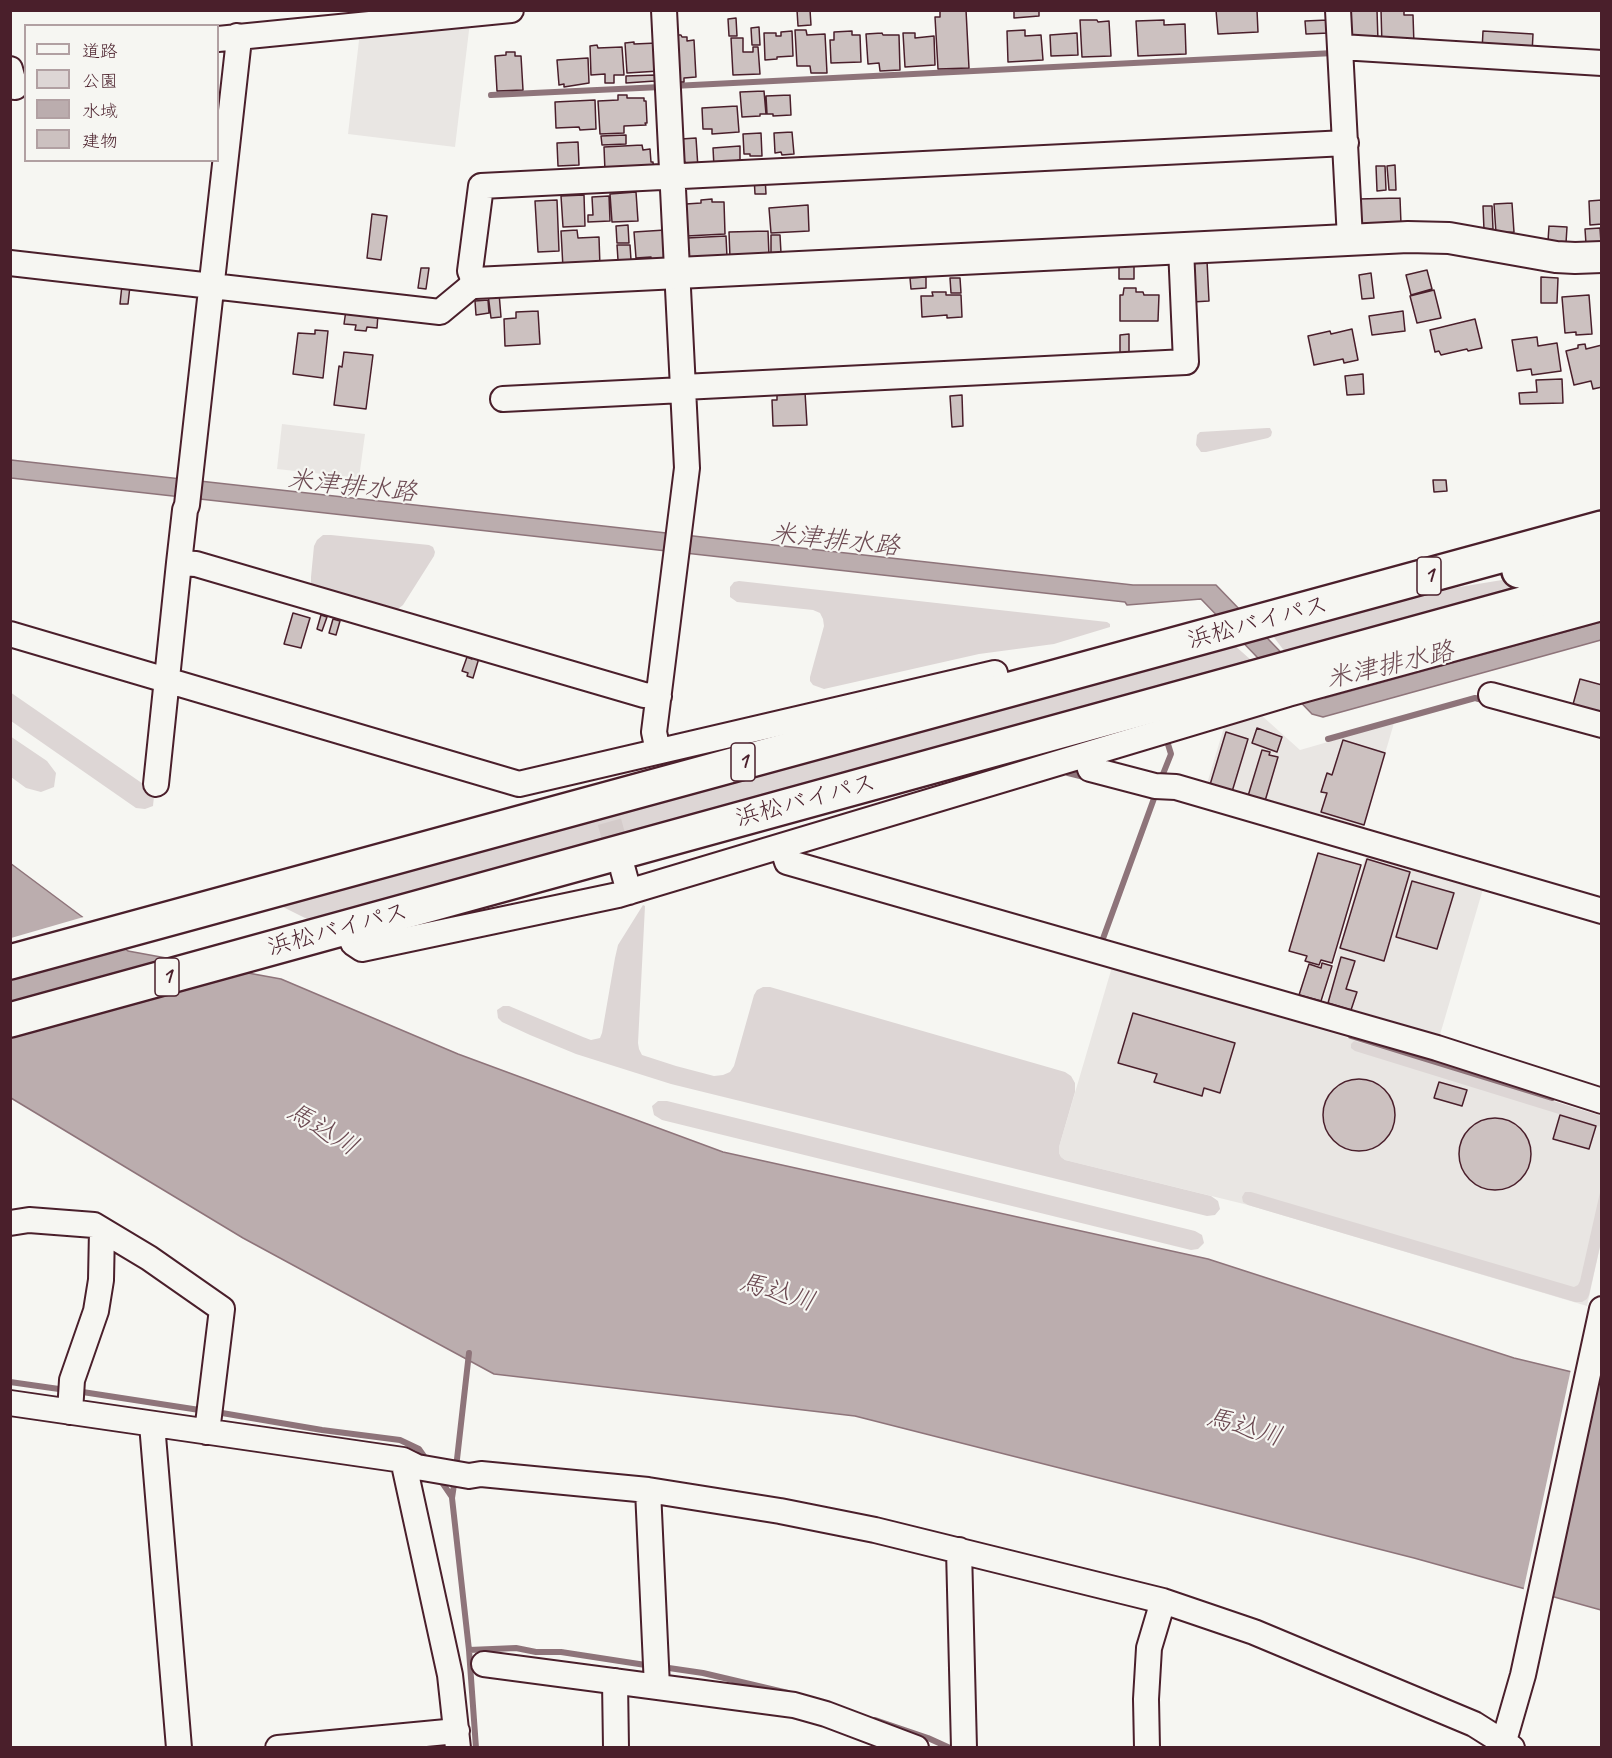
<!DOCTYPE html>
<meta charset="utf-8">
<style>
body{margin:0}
#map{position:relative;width:1612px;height:1758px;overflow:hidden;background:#f6f6f2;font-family:Caveat,"Klee One",sans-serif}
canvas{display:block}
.frame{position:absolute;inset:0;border:12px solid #4a1f2b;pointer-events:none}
.legend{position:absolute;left:24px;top:24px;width:195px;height:138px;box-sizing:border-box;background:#f6f6f2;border:2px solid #b1a0a2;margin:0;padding:8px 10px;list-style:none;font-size:18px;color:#4a1f2b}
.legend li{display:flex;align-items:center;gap:12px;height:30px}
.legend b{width:30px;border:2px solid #b1a0a2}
</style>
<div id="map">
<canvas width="1612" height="1758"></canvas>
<div class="frame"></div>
<ul class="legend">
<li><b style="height:8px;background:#f6f6f2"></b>道路</li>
<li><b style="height:16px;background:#ddd6d5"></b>公園</li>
<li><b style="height:16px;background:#bbadae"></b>水域</li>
<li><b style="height:16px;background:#ccc1c0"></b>建物</li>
</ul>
</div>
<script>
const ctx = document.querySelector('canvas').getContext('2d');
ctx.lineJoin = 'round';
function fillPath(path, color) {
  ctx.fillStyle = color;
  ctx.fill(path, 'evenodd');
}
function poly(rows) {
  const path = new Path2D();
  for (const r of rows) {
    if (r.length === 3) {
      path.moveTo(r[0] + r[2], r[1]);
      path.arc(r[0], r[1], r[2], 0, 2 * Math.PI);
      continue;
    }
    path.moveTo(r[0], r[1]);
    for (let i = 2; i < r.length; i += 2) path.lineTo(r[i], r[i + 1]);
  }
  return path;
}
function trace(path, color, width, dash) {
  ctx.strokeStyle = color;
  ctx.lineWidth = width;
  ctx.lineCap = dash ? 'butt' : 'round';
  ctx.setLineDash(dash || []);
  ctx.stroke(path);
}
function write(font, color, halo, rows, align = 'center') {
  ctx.font = font + ' Caveat,"Klee One",sans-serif';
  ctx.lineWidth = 4.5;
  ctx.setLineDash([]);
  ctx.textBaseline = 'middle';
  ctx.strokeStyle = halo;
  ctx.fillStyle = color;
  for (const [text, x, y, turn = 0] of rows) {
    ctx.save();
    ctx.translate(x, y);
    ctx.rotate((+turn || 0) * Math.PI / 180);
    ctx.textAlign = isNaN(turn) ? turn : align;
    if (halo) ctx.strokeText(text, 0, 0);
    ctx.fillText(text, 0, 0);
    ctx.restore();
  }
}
fillPath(poly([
 [470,22,455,147,348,134,360,32],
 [282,424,365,434,359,478,277,469],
 [1260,714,1300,750,1394,723,1362,832,1206,787,1225,724],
 [1366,855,1483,889,1439,1038,1322,1004],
 [1112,967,1432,1063,1601,1116,1601,1242,1587,1306,1248,1205,1065,1160,1061,1157,1059,1153,1059,1147]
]), '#e9e6e3');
fillPath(poly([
 [1267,428,1270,428,1272,432,1271,436,1268,438,1206,452,1201,452,1196,445,1197,435,1200,432],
 [323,535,331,535,429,545,433,547,435,552,434,556,403,605,398,609,391,612,315,590,311,584,311,577,314,546,317,540],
 [1601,561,1488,598,1285,652,1270,632,1405,596,1502,580],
 [739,581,1107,622,1110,624,1110,627,1054,644,979,654,824,689,813,685,810,681,810,677,824,626,823,619,820,613,813,610,737,602,730,597,730,587,734,582],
 [1232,643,1252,661,961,745,337,915,307,919,283,907,288,900],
 [10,692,149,788,154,796,153,806,145,809,136,808,11,721],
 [10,736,47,761,56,773,54,787,41,792,26,788,11,777],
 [643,905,645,906,638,1043,639,1049,642,1055,676,1066,714,1076,723,1075,730,1072,734,1066,754,995,757,990,763,987,770,987,1065,1072,1071,1076,1075,1083,1075,1092,1059,1147,1059,1153,1061,1157,1065,1160,1211,1196,1218,1201,1220,1209,1215,1215,1207,1216,671,1084,576,1054,530,1035,502,1022,498,1018,497,1010,503,1006,509,1006,583,1037,591,1040,600,1038,602,1033,615,958,618,945],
 [1354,1041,1432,1063,1601,1116,1601,1127,1355,1051,1351,1048,1351,1044],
 [658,1101,667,1101,1195,1231,1202,1235,1204,1243,1198,1249,1191,1250,662,1120,654,1115,652,1106],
 [1601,1188,1601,1242,1589,1295,1587,1299,1582,1302,1575,1302,1248,1205,1243,1202,1242,1197,1245,1192,1251,1192,1574,1287,1578,1285,1580,1281]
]), '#ddd6d5');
const water = poly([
 [11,460,1133,585,1216,585,1325,698,1601,622,1601,640,1323,717,1312,714,1201,599,1127,605,1125,602,11,478,11,460],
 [10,863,128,951,281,979,458,1054,723,1152,1208,1259,1514,1358,1601,1379,1601,1610,1414,1558,855,1416,494,1374,243,1238,11,1098,10,863]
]);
fillPath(water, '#bbadae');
trace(water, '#8e747a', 1.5);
fillPath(poly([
 [87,916,124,943,11,975,11,938],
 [1571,1369,1595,1375,1547,1599,1523,1592]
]), '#f6f6f2');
trace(poly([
 [673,86,1334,53],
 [491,95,661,87],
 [1328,739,1475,698,1486,701],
 [1068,773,1088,778],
 [1163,774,1171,754,1167,741],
 [1101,944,1156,793],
 [1351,1036,1552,1098],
 [10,1382,66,1390],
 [76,1391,206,1411],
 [216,1412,322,1430,400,1440,419,1449,428,1462],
 [456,1468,469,1353],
 [439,1478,452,1497],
 [455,1478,452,1498,469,1650,476,1748],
 [469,1650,516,1648,536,1652,561,1652,652,1666],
 [662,1667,703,1673,788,1693],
 [875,1720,928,1738,950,1748]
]), '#8e747a', 6);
const building = poly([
 [797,10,810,10,811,25,798,26,797,10],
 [940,10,966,10,969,68,938,69,935,17,940,17,940,10],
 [1014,10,1039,10,1039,16,1014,18,1014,10],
 [1216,10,1257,10,1258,32,1218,34,1216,10],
 [1348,10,1377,10,1378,41,1349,42,1348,10],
 [1381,10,1404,11,1404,15,1413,15,1414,45,1382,46,1381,10],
 [736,18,737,36,729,36,728,19,736,18],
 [1080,20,1097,20,1098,22,1109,21,1111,56,1082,57,1080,20],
 [1164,20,1164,25,1185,24,1186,54,1138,56,1136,21,1164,20],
 [1328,20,1329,33,1306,34,1305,21,1328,20],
 [677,26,678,35,681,35,682,37,687,37,687,41,694,40,696,77,684,78,684,82,672,82,670,27,677,26],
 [759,27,760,45,752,45,751,28,759,27],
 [795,30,806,30,807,35,825,34,827,73,811,73,810,66,797,66,795,30],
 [1025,30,1025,36,1041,35,1043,60,1008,62,1007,31,1025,30],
 [792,31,793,56,777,57,777,59,765,60,764,33,776,33,776,36,781,36,781,32,792,31],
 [852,31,852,35,860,35,861,62,831,63,830,40,834,40,834,32,852,31],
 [1483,31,1533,34,1532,54,1482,51,1483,31],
 [882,33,883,35,899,35,900,70,880,71,879,63,868,64,866,34,882,33],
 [903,33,915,33,915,38,934,36,935,65,905,67,903,33],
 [1077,33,1078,55,1051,56,1050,35,1077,33],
 [731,38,743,38,743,52,753,52,753,47,758,47,760,74,733,75,731,38],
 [634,42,634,44,657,43,659,71,627,73,625,43,634,42],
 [597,45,598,48,622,47,624,75,614,75,614,83,605,83,605,74,591,75,590,46,597,45],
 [506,52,515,52,515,56,521,56,523,90,497,91,495,56,506,55,506,52],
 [588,58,589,83,564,87,564,84,559,85,557,60,588,58],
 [655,75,655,81,626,83,626,76,655,75],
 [764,91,766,114,760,114,760,116,742,117,740,92,764,91],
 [618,95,627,95,627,98,644,98,644,101,646,101,647,123,645,123,646,125,624,126,624,133,600,134,598,101,618,100,618,95],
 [790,95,791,115,773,116,773,114,767,114,766,96,790,95],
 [595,100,596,129,580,130,579,127,556,128,555,102,595,100],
 [737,106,739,132,712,134,712,129,703,129,702,108,737,106],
 [792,132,794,154,782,155,781,152,775,153,774,133,792,132],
 [761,133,762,156,750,156,750,154,744,154,743,134,761,133],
 [626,135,626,144,602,145,601,136,626,135],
 [696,138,698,168,683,169,681,139,696,138],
 [578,142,579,165,558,166,557,143,578,142],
 [642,145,643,150,650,149,651,162,653,162,654,171,605,171,604,147,642,145],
 [740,146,740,160,738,160,738,166,714,167,713,148,740,146],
 [1395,165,1396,190,1389,190,1387,166,1395,165],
 [1376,166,1385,166,1386,190,1377,191,1376,166],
 [754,177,765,177,766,194,755,194,754,177],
 [636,192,638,221,612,222,610,194,636,192],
 [584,195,585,226,563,227,561,196,584,195],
 [609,196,610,221,588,222,588,215,593,215,592,197,609,196],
 [1400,198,1401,224,1359,226,1358,199,1400,198],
 [712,199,712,202,724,202,725,234,687,236,686,204,701,203,701,200,712,199],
 [557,200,559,251,538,252,535,201,557,200],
 [1602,200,1602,224,1590,225,1589,201,1602,200],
 [1512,203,1514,232,1496,233,1494,204,1512,203],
 [808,205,809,231,771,233,769,208,808,205],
 [1483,206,1492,206,1493,229,1484,230,1483,206],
 [372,214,387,216,381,260,367,258,372,214],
 [628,225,629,243,617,243,616,226,628,225],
 [1549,226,1567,227,1566,243,1548,241,1549,226],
 [1600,228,1601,243,1586,244,1585,229,1600,228],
 [577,230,578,238,599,237,600,267,563,268,561,231,577,230],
 [665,230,666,259,651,260,651,257,636,258,634,232,665,230],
 [768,231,769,256,730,258,729,232,768,231],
 [771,235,780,235,781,253,771,254,771,235],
 [726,236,727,257,688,259,687,238,726,236],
 [617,245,630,245,631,260,618,260,617,245],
 [1207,261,1209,301,1192,302,1190,262,1207,261],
 [1119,263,1134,263,1134,279,1119,279,1119,263],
 [421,268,429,268,426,289,418,288,421,268],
 [1427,270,1432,289,1411,295,1406,275,1427,270],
 [1371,273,1374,298,1362,299,1359,275,1371,273],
 [926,277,926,288,911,289,910,278,926,277],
 [1541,277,1558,278,1557,303,1541,303,1541,277],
 [950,278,960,278,961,293,951,293,950,278],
 [122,285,130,286,128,304,120,304,122,285],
 [1124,288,1136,288,1136,292,1143,292,1144,295,1159,295,1158,321,1120,321,1120,295,1123,295,1124,288],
 [1434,290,1441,318,1417,323,1410,296,1434,290],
 [932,292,946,292,946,295,961,295,962,317,947,318,947,315,922,317,921,296,933,296,932,292],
 [499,293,501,317,491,318,488,294,499,293],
 [1589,295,1592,334,1576,335,1576,332,1565,333,1562,297,1589,295],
 [488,300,489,313,476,315,475,301,488,300],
 [346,310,378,314,377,328,367,327,366,331,355,330,356,325,344,324,346,310],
 [538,311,540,344,505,346,504,319,516,318,516,312,538,311],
 [1403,311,1405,331,1372,335,1369,316,1403,311],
 [1475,319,1482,348,1468,351,1467,349,1441,355,1439,351,1435,352,1430,330,1475,319],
 [1352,329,1358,360,1344,363,1343,359,1314,365,1308,336,1330,331,1331,334,1352,329],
 [315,330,328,331,323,378,293,374,298,333,315,334,315,330],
 [1129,334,1129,358,1120,358,1120,335,1129,334],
 [1537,337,1538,346,1557,343,1561,371,1532,375,1531,369,1517,371,1512,340,1537,337],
 [1585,344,1586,349,1602,345,1602,387,1593,389,1591,381,1574,385,1566,351,1578,348,1578,345,1585,344],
 [344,352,373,355,366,409,334,405,339,366,342,367,344,352],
 [1363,374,1364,394,1347,395,1345,376,1363,374],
 [1562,379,1563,403,1520,404,1519,393,1537,392,1536,380,1562,379],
 [805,392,807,425,773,426,772,400,777,400,777,393,805,392],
 [962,395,963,426,952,427,950,396,962,395],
 [1433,480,1446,480,1447,491,1434,492,1433,480],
 [293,613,310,618,301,648,284,644,293,613],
 [321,615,327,617,322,631,317,629,321,615],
 [333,619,340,621,336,635,329,633,333,619],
 [473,656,479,658,473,678,467,676,468,673,462,671,467,657,472,659,473,656],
 [1580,679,1602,685,1602,716,1572,708,1580,679],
 [1257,728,1282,737,1277,752,1252,743,1257,728],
 [1226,732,1248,739,1231,795,1209,788,1226,732],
 [1343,740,1385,753,1364,825,1321,812,1327,793,1321,792,1327,773,1332,775,1343,740],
 [1262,750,1270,752,1269,755,1278,757,1265,801,1248,796,1262,750],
 [1318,853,1361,865,1332,963,1321,960,1319,965,1305,961,1307,956,1289,951,1318,853],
 [1367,859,1410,872,1384,961,1340,948,1367,859],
 [1412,881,1454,893,1437,949,1396,937,1412,881],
 [1341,957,1355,961,1346,989,1357,992,1351,1010,1328,1003,1341,957],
 [1322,963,1332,966,1321,1001,1299,995,1309,964,1321,968,1322,963],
 [1133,1013,1235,1043,1220,1093,1204,1088,1202,1096,1154,1082,1157,1074,1118,1063,1133,1013],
 [1359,1115,36],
 [1439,1082,1467,1090,1462,1106,1434,1098,1439,1082],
 [1560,1115,1596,1126,1589,1149,1553,1139,1560,1115],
 [1495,1154,36]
]);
fillPath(building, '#ccc1c0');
trace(building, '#4a1f2b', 1.5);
trace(poly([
 [600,787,622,868]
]), '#d4cbca', 24, [24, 12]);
const minor = poly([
 [1338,10,1350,239],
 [218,39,511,10],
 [1341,47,1602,63],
 [10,69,15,87],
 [10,263,440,312,475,283,470,271,481,186,1346,143],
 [683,387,1186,362,1181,248],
 [503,399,683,390],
 [179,563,196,564,644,695,659,696],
 [10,634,519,784,995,673,1000,692],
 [1491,695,1602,725],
 [658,751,654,732,687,468,664,10],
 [1086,755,1090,769,1155,786,1176,787,1602,911],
 [156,784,179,563,185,510,187,505,238,48,237,36],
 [782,846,787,862,1437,1048,1602,1101],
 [623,870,629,892],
 [348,927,353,943,362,949,618,895,1288,694,1602,608],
 [10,1223,29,1220,94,1225,149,1258,222,1309,207,1432],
 [10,1403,403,1460,417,1467,469,1476,481,1474,648,1490,780,1511,875,1530,1163,1601,1254,1632,1474,1724,1512,1748],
 [70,1412,72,1380,96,1311,101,1280,102,1230],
 [152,1424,179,1748],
 [403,1460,450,1675,458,1748],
 [648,1490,657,1687],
 [959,1550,964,1748],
 [484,1664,794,1705,826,1714,916,1748],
 [615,1681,616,1748],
 [278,1748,457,1731],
 [1147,1748,1146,1699,1149,1648,1163,1601],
 [1502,1748,1523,1675,1602,1309]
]);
const tertiary = poly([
 [475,283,1408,237,1449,238,1556,257,1575,258,1602,257]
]);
const trunk = poly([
 [1519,571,1602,556],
 [10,962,1602,528],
 [10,1020,1602,582]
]);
trace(minor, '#4a1f2b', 28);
trace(tertiary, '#4a1f2b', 34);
trace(trunk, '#4a1f2b', 38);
trace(minor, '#f6f6f2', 24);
trace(tertiary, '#f6f6f2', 30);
trace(trunk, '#f6f6f2', 33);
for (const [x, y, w] of [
 [1429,576,24],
 [743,762,24],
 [167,977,24]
]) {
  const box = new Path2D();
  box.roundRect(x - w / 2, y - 19, w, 38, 4.5);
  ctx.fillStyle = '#f6f6f2';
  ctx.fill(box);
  trace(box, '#4a1f2b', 1.5);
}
write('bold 22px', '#4a1f2b', null, [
 ["1",1429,576],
 ["1",743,762],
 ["1",167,977]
]);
write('24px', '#4a1f2b', '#f6f6f2', [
 ["浜松バイパス",1258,623,-15],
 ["浜松バイパス",806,801,-15],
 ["浜松バイパス",338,930,-15]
]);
write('italic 26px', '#6c4a52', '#f6f6f2', [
 ["米津排水路",352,487,6],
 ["米津排水路",835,541,6],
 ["米津排水路",1390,666,-13],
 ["馬込川",322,1130,31],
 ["馬込川",777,1293,16],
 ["馬込川",1244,1428,16]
]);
</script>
